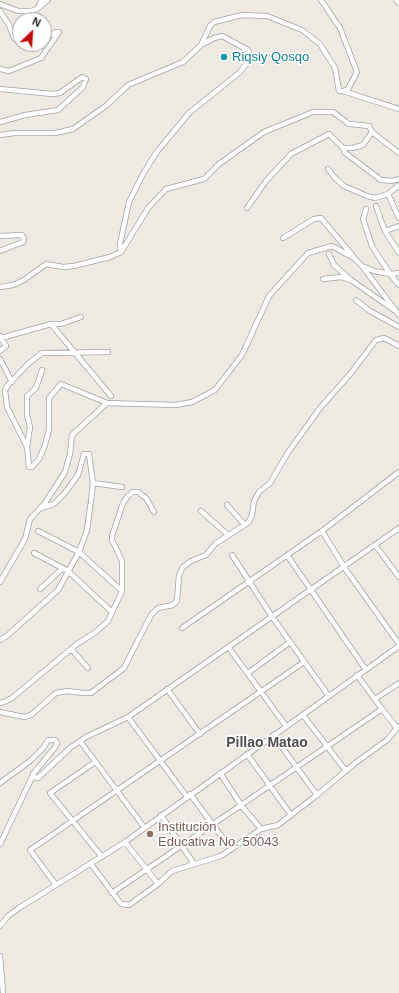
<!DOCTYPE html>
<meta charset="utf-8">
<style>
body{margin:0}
#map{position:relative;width:399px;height:993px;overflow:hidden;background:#eee9e2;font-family:Arial,sans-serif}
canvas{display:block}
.north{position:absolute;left:12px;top:12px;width:40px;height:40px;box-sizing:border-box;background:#fff;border:1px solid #a4a4a4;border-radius:50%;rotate:25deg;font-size:11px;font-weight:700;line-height:16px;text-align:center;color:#1c1c1c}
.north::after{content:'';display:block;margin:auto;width:14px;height:18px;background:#c60209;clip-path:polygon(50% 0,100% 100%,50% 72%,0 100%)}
</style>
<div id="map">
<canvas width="399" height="993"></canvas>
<div class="north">N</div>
</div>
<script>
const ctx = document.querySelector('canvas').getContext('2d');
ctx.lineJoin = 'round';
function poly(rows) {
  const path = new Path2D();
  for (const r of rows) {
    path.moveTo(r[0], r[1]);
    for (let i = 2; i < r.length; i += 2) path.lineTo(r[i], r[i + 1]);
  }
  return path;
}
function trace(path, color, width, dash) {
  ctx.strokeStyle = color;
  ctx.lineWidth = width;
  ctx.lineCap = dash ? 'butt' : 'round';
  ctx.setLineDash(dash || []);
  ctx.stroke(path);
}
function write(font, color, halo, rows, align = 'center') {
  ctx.font = font + ' Arial,sans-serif';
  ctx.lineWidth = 3.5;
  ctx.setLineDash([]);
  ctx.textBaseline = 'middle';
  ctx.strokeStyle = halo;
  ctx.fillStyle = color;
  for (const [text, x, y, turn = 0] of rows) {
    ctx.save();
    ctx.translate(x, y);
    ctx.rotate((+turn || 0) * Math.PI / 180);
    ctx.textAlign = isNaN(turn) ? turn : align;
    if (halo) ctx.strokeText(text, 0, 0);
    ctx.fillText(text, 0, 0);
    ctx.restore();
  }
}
const minor = poly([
 [396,0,399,3],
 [0,4,18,11,31,11,37,9,42,0],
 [37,9,48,0],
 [0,11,9,25,14,38,20,43],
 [24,44,34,44],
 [201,45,210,26,214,22,242,15,267,16,302,30,320,44,335,68,339,91,343,91,348,89,357,72,340,28,321,0],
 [0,69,9,71,41,58,59,32,56,32,44,39],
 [0,89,52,94,60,93,82,77,86,79,83,87,58,110,25,115,0,122],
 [343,91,399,109],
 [372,132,399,153],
 [0,135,14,133,55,133,73,129,107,105,128,85,183,62,201,45,214,38,222,36,248,50,250,59,239,73,189,113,156,153,143,174,129,202,120,244,121,252,148,208,166,189,204,179,219,164,264,132,313,112,333,112,349,124,369,126,372,132,363,145,352,148,344,148,344,152,381,180,392,181,399,179],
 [328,169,334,177,344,186,367,196,375,198,388,194,399,218],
 [388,194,399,185],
 [376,206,385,231,399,253],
 [247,208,266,181,291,154,329,134,343,148],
 [366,209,363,219,372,246,390,274,399,285],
 [385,231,399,226],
 [0,236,22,235,24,239,23,242,0,251],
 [283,238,314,219,321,218,353,256],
 [329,254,334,265,350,279],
 [362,266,399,315],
 [323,279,341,277,351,280,394,310],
 [0,287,13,285,24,280,46,264,63,267,74,266,110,257,121,252],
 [356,300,370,311,399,327],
 [51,324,111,396],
 [0,336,1,338,51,324,61,324,81,317],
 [0,351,6,346,1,338],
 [108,352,42,353,28,364,8,385,5,390,7,407,27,447,29,467,32,467,39,459,44,448,49,430,49,398,61,384,107,403,176,405,192,402,215,390,242,355,269,296,308,253,332,246,354,258,362,266,374,271,390,274,399,273],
 [0,359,12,382],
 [27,447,30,427,27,415,27,396,36,388,42,370],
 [93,483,122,487],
 [227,505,244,524],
 [201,511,228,535],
 [38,531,79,552,122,591],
 [322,531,344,567,399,644],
 [375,545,399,577],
 [34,553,68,571,112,612],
 [232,555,273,618,328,695],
 [287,555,366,670],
 [0,582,25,539,30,519,45,503,65,472,70,454,72,435,107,403],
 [40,589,63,568],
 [182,628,322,531,399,472],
 [0,640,8,635,58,590,79,552,87,530,91,501,93,483,89,454,84,454,78,475,64,494,54,504,41,508],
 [229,648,286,726],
 [71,649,88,668],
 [248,673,290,642],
 [357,675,382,709,397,728,399,726],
 [167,689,200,734],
 [375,699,399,683],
 [0,703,4,702,12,698,77,644,96,632,108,621,122,591,122,561,112,540,112,536,123,503,128,496,133,492,138,492,146,498,154,512],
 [0,712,24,717,31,715,56,693,67,691,83,693,91,693,124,668,151,615,158,608,173,605,177,601,179,575,183,567,191,561,206,555,215,544,249,522,252,515,254,501,259,492,270,483,289,451,320,408,351,373,376,340,384,338,399,346],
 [303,715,346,771],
 [128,717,187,797],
 [273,735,317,795],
 [80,741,144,827],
 [247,754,291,815],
 [95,762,50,793,102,857],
 [220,773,241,805,261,829],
 [0,783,30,761,43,748,48,740,55,740,57,743,56,746,33,774,34,777,38,778,70,748,86,737,128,717,399,528],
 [190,794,231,849],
 [161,815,194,864],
 [125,842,158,884],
 [0,844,33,775],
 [91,864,121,904,129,905,158,884,172,871,221,856,261,829,278,825,317,795,354,764,387,740,397,728],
 [56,885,30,850,304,662],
 [112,893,382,709],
 [0,926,8,916,19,908,125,842,399,646],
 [0,956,3,993]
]);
trace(minor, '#a3a3a3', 6);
trace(minor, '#fff', 4.5);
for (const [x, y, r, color] of [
 [224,57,4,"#0f9aa8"],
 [150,834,4,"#8d6e63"]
]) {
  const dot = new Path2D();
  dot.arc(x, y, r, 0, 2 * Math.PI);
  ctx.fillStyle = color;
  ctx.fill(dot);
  trace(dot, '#fff', 1.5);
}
write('13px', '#0d838f', '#fff', [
 ["Riqsiy Qosqo",232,57]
], 'left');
write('13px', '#785e54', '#fff', [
 ["Institución",158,827],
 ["Educativa No. 50043",158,842]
], 'left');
write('bold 14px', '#4f4f4f', '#fff', [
 ["Pillao Matao",267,743]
]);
</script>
